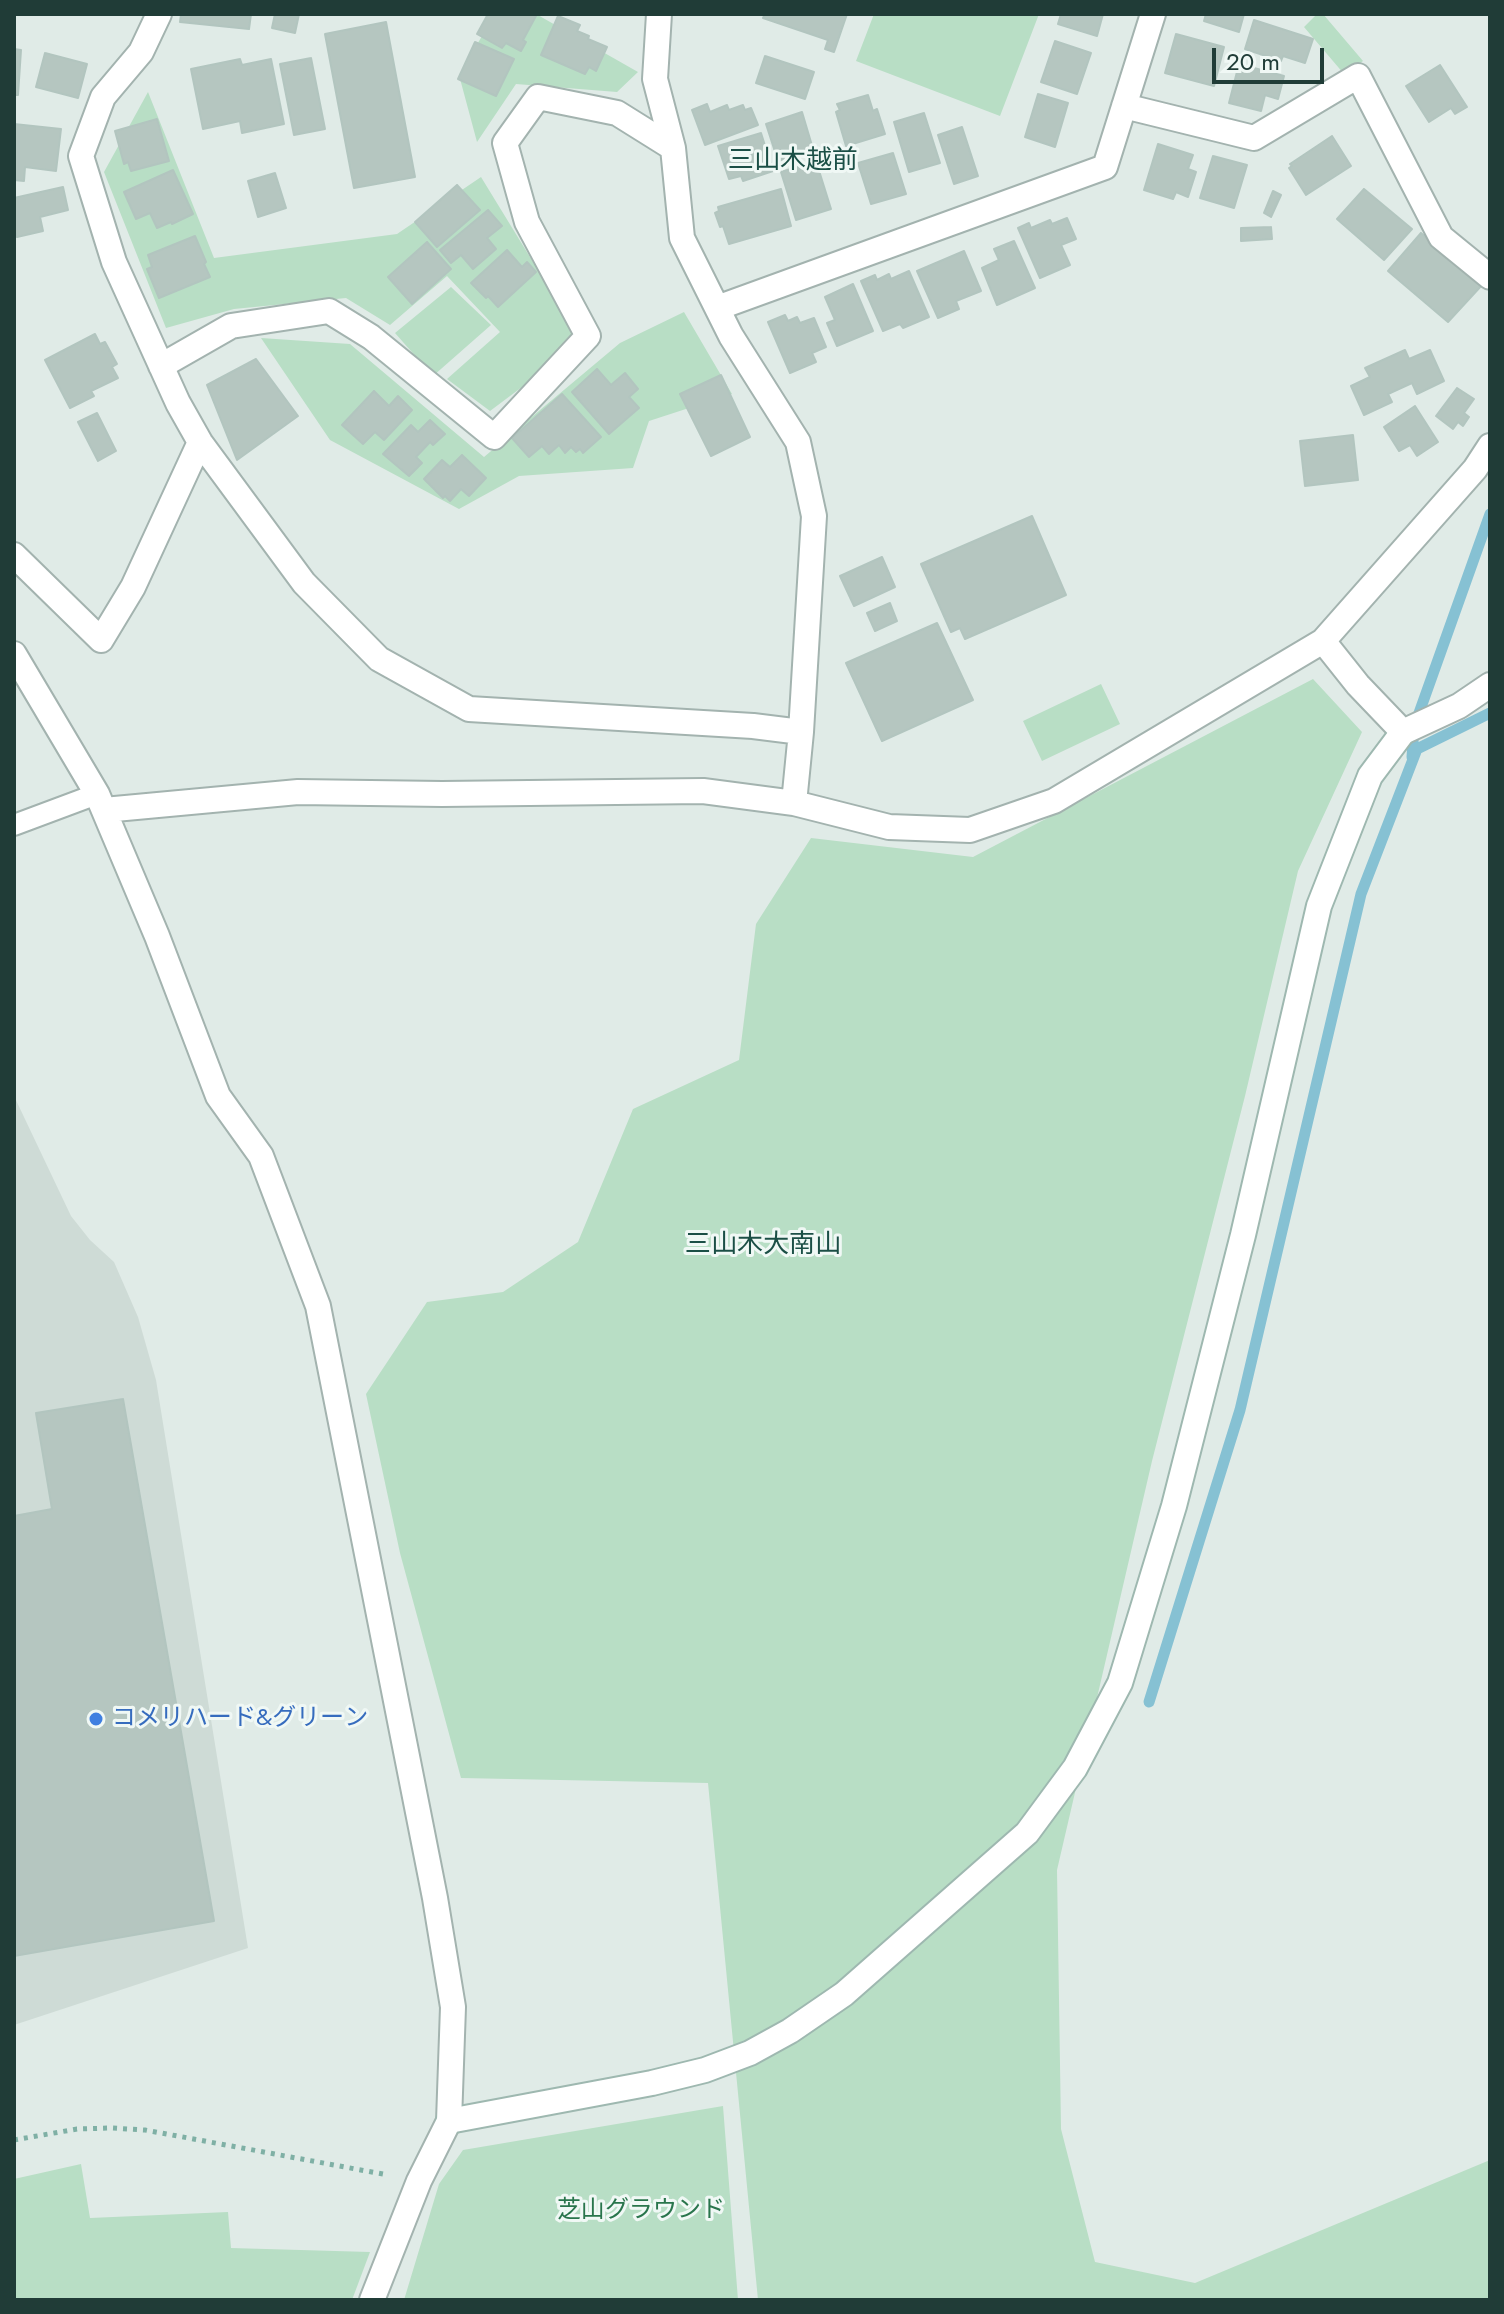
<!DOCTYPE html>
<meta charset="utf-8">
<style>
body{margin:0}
#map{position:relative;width:1504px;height:2314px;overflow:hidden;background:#e0ebe7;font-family:Jost,sans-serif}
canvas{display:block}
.frame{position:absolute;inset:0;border:16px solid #203c37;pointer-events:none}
.scale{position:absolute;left:1212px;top:48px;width:112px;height:36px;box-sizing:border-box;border:4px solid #203c37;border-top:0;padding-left:10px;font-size:24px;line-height:28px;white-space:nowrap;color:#203c37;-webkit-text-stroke:6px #f0f8f5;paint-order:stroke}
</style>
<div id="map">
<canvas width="1504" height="2314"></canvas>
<div class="frame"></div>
<div class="scale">20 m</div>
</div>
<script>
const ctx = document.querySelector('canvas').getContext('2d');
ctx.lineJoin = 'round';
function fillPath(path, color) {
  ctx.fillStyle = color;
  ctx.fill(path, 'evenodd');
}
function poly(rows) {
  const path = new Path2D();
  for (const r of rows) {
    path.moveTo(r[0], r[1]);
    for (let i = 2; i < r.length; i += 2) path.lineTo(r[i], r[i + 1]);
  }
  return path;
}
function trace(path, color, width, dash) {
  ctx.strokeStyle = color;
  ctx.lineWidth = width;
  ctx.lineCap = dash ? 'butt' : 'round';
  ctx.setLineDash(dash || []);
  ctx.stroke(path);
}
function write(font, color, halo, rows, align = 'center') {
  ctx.font = font + ' Jost,"Noto Sans JP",sans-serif';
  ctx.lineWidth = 6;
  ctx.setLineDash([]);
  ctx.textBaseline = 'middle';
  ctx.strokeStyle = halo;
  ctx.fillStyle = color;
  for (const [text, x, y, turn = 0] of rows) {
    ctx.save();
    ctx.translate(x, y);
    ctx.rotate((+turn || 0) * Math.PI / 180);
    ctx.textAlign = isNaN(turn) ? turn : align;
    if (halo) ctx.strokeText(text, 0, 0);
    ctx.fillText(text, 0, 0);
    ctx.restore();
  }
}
fillPath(poly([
 [14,1096,71,1216,90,1240,114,1262,138,1317,156,1380,248,1948,14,2025]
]), '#cedbd6');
fillPath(poly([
 [495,14,536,14,638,72,617,92,516,84,477,142,459,75],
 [874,14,1039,14,1000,116,856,61],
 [1317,14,1323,14,1363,61,1344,74,1304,27],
 [148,92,214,258,397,234,481,177,582,342,490,411,447,379,500,332,447,276,390,325,346,298,234,309,166,328,104,172],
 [451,287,491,325,433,376,395,333],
 [684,312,732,394,649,421,633,468,519,476,459,509,330,440,261,338,350,344,484,457,620,343],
 [1313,679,1362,732,1298,871,1245,1096,1152,1461,1057,1870,1061,2129,1095,2262,1195,2283,1490,2160,1490,2300,758,2300,708,1783,461,1778,400,1553,366,1394,427,1302,503,1292,578,1242,633,1109,739,1060,756,924,811,838,973,857],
 [1101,684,1120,724,1042,761,1023,721],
 [723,2106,738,2300,404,2300,439,2184,463,2150],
 [81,2164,90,2218,228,2212,231,2248,370,2252,352,2300,14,2300,14,2179]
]), '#b8dec5');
trace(poly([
 [1412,757,1414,727,1490,514],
 [1149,1702,1240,1410,1361,894,1417,749,1490,713]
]), '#86c1d3', 11);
const building = poly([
 [181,14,251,14,249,29,180,22,181,14],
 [275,14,299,14,295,33,272,28,275,14],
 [488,14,537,14,523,40,526,42,521,51,506,43,502,48,477,34,488,14],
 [765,14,847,14,834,52,825,49,828,40,763,18,765,14],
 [1061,14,1103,14,1097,36,1058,24,1061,14],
 [1206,14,1244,14,1239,32,1204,21,1206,14],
 [558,16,580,25,577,31,589,36,588,39,607,47,596,71,589,67,585,74,541,55,558,16],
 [1254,20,1313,39,1305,63,1283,56,1281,61,1245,49,1254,20],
 [386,22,415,177,354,188,325,34,386,22],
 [1176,34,1224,47,1214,86,1165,73,1176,34],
 [1055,41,1091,53,1077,94,1041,82,1055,41],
 [475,42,514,59,496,96,458,79,475,42],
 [14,49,21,50,18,95,14,95,14,49],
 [45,53,87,64,78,98,36,87,45,53],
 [765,56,814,72,805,99,756,83,765,56],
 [311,58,325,129,294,135,280,64,311,58],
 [240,59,242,65,271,59,284,124,242,133,240,121,203,129,191,69,240,59],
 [1239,64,1284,76,1278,99,1265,95,1261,111,1229,103,1239,64],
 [1440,65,1467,107,1455,114,1451,108,1429,122,1406,86,1440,65],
 [1038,94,1068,103,1055,147,1025,137,1038,94],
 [868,95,873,111,877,109,885,134,846,146,836,112,840,110,837,104,868,95],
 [707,104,710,112,727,105,729,110,743,105,745,110,751,108,758,125,705,145,692,110,707,104],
 [802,112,813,149,778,161,766,124,802,112],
 [924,113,940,163,909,172,894,122,924,113],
 [157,119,169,161,131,171,128,162,124,164,115,131,157,119],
 [14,124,61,129,56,171,25,167,24,181,14,180,14,124],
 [962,127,978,176,954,184,938,135,962,127],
 [761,133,773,171,743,181,741,176,729,179,718,146,761,133],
 [1332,136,1351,166,1306,195,1289,168,1292,166,1290,164,1332,136],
 [1158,144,1193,155,1188,169,1196,172,1188,197,1176,192,1173,199,1144,190,1158,144],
 [893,153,906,194,871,204,858,163,893,153],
 [1213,156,1247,165,1234,208,1200,198,1213,156],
 [816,161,831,209,796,220,781,172,816,161],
 [173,170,193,214,172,224,171,222,157,228,150,213,136,219,124,192,173,170],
 [275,173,286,208,258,217,248,181,275,173],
 [457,185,480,210,437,247,415,222,457,185],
 [63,187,68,210,40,217,43,231,17,237,14,230,14,198,63,187],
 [781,189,791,226,729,244,723,226,720,227,715,213,719,211,718,207,781,189],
 [1364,189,1412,229,1384,260,1337,219,1364,189],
 [1273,191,1281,195,1271,217,1264,213,1273,191],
 [488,210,502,226,487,238,496,249,473,269,461,255,451,263,440,250,488,210],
 [1067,218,1076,239,1061,245,1070,265,1040,278,1018,228,1029,223,1031,228,1050,220,1052,224,1067,218],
 [1271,227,1272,239,1241,241,1241,228,1271,227],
 [1421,233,1482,285,1448,322,1388,271,1421,233],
 [195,236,206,262,204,264,210,277,159,298,147,269,152,267,148,255,195,236],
 [1014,241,1035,288,997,305,982,268,999,260,994,249,1014,241],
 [427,242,451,269,412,304,388,277,427,242],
 [507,250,522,267,527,262,536,272,498,307,488,296,486,298,471,283,507,250],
 [964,251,981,291,956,301,959,309,938,318,917,271,964,251],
 [909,271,929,317,903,328,900,324,883,331,861,281,875,275,877,280,889,274,891,279,909,271],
 [853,284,873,331,837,346,827,323,835,320,825,297,853,284],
 [785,315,788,321,797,317,800,323,814,318,826,347,812,353,816,362,790,373,768,322,785,315],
 [95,334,100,344,105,342,117,364,112,367,118,378,91,391,94,396,70,408,45,360,95,334],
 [1405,350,1409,359,1430,350,1444,381,1417,394,1412,383,1388,394,1392,402,1364,415,1351,386,1370,377,1365,368,1405,350],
 [256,359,298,416,237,460,207,385,256,359],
 [597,369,611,385,625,373,638,389,629,397,639,408,609,434,572,392,597,369],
 [721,375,750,437,711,456,680,394,721,375],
 [1457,388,1474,399,1464,413,1469,417,1463,426,1458,422,1453,429,1436,416,1457,388],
 [374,391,389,406,398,396,412,410,384,440,375,432,363,444,342,425,374,391],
 [562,394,601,437,583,453,580,449,576,452,571,447,565,453,559,445,549,454,542,446,529,457,512,438,562,394],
 [1415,406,1438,442,1417,456,1410,445,1399,451,1384,427,1415,406],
 [97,413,116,451,98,461,78,422,97,413],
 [430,420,445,434,433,445,430,442,416,457,422,463,409,476,383,454,411,425,418,432,430,420],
 [1353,435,1358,480,1305,486,1300,441,1353,435],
 [462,455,486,478,469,496,461,489,450,501,445,496,443,498,424,479,442,460,450,467,462,455],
 [1032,516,1066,595,965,639,960,628,951,632,921,564,1032,516],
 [882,557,895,587,854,606,840,576,882,557],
 [890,603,897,621,875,631,867,613,890,603],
 [937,623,973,700,882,741,846,663,937,623],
 [123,1399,214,1921,14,1956,14,1516,52,1509,36,1413,123,1399]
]);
fillPath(building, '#b5c6c0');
trace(building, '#b2c5bf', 2);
const lane = poly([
 [14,825,97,794]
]);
const street = poly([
 [159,14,141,52,103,97,81,156,114,262,178,403,200,442,304,583,379,659,469,709,753,726,801,732],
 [659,14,655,79,673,148,682,238,731,336,798,442,814,516,801,732,794,803,889,827,970,830,1054,801,1323,641,1475,469,1490,446],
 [1124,106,1254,138,1358,76,1441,237,1490,277],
 [717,308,1105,167,1153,14],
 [161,366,231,326,329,311,371,337,494,437,588,336,527,222,505,143,538,97,617,113,673,148],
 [14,555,101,640,133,587,200,442],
 [1323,641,1358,685,1403,732,1459,706,1490,685],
 [14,654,97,794,157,936,218,1096,261,1156,318,1306,435,1898,453,2007,449,2121,419,2181,372,2300],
 [104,810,298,792,442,794,703,791,794,803]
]);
const secondary = poly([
 [449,2121,652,2083,705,2070,750,2053,790,2031,844,1994,1027,1833,1075,1768,1120,1683,1174,1506,1243,1235,1319,906,1370,776,1403,732]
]);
trace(lane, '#a3b3af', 24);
trace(street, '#a3b3af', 28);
trace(secondary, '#9eb8b0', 28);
trace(poly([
 [14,2140,77,2129,111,2128,145,2130,388,2175]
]), '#7fb0a5', 5, [4, 6]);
trace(lane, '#fff', 20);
trace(street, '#fff', 24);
trace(secondary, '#fff', 24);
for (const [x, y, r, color] of [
 [96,1719,8,"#3f7fe0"]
]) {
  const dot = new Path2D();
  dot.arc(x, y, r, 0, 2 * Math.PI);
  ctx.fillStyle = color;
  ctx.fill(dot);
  trace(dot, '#f0f8f5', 3);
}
write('24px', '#366cbe', '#f0f8f5', [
 ["コメリハード&グリーン",112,1719]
], 'left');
write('24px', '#29754c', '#f0f8f5', [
 ["芝山グラウンド",641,2211]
]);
write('26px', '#1b4f46', '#f0f8f5', [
 ["三山木越前",793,162],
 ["三山木大南山",763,1246]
]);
</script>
